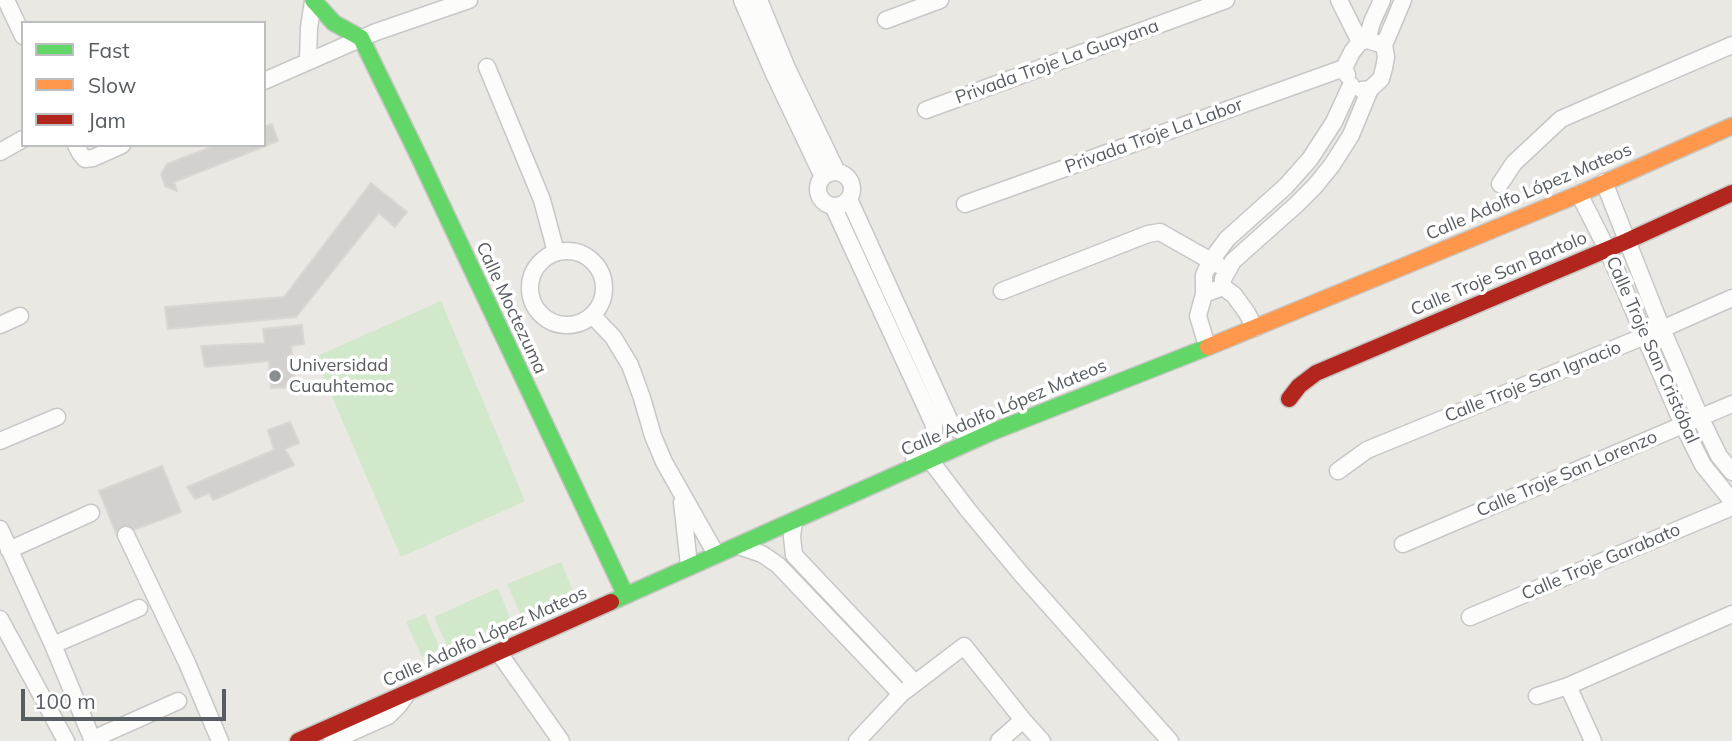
<!DOCTYPE html>
<meta charset="utf-8">
<style>
body{margin:0}
#map{position:relative;width:1732px;height:741px;overflow:hidden;background:#eae8e2;font-family:Mulish,sans-serif}
canvas{display:block}
.legend{position:absolute;left:21px;top:21px;width:245px;height:126px;box-sizing:border-box;background:#fff;border:2px solid #bcbec0;margin:0;padding:9px 12px;list-style:none;font-size:21px;color:#585d62}
.legend li{display:flex;align-items:center;gap:14px;height:35px}
.legend b{width:35px;border:2px solid #bcbec0}
.scale{position:absolute;left:21px;top:689px;width:205px;height:32px;box-sizing:border-box;border:4px solid #585d62;border-top:0;padding-left:9px;font-size:21px;line-height:24px;white-space:nowrap;color:#585d62;-webkit-text-stroke:5px #fff;paint-order:stroke}
</style>
<div id="map">
<canvas width="1732" height="741"></canvas>
<ul class="legend">
<li><b style="height:9px;background:#63d668"></b>Fast</li>
<li><b style="height:9px;background:#ff974d"></b>Slow</li>
<li><b style="height:9px;background:#b3261e"></b>Jam</li>
</ul>
<div class="scale">100 m</div>
</div>
<script>
const ctx = document.querySelector('canvas').getContext('2d');
ctx.lineJoin = 'round';
function fillPath(path, color) {
  ctx.fillStyle = color;
  ctx.fill(path, 'evenodd');
}
function poly(rows) {
  const path = new Path2D();
  for (const r of rows) {
    if (r.length === 3) {
      path.moveTo(r[0] + r[2], r[1]);
      path.arc(r[0], r[1], r[2], 0, 2 * Math.PI);
      continue;
    }
    path.moveTo(r[0], r[1]);
    for (let i = 2; i < r.length; i += 2) path.lineTo(r[i], r[i + 1]);
  }
  return path;
}
function trace(path, color, width, dash) {
  ctx.strokeStyle = color;
  ctx.lineWidth = width;
  ctx.lineCap = dash ? 'butt' : 'round';
  ctx.setLineDash(dash || []);
  ctx.stroke(path);
}
function write(font, color, halo, rows, align = 'center') {
  ctx.font = font + ' Mulish,sans-serif';
  ctx.lineWidth = 7;
  ctx.setLineDash([]);
  ctx.textBaseline = 'middle';
  ctx.strokeStyle = halo;
  ctx.fillStyle = color;
  for (const [text, x, y, turn = 0] of rows) {
    ctx.save();
    ctx.translate(x, y);
    ctx.rotate((+turn || 0) * Math.PI / 180);
    ctx.textAlign = isNaN(turn) ? turn : align;
    if (halo) ctx.strokeText(text, 0, 0);
    ctx.fillText(text, 0, 0);
    ctx.restore();
  }
}
fillPath(poly([
 [441,301,525,501,401,557,315,357],
 [561,562,574,593,521,615,507,584],
 [498,588,511,620,448,648,434,617],
 [425,614,440,649,422,657,406,622]
]), '#d1e8cb');
const building = poly([
 [272,124,278,141,174,182,177,191,165,186,161,174,167,164,216,145,264,145,264,127,272,124],
 [371,183,407,212,395,227,379,213,296,317,168,329,165,307,284,297,371,183],
 [302,325,304,344,291,346,296,387,271,388,269,361,205,367,201,346,265,343,263,329,302,325],
 [290,422,299,443,285,449,294,465,213,500,209,493,195,499,187,487,274,450,268,430,290,422],
 [162,466,181,512,117,536,99,491,162,466]
]);
fillPath(building, '#d2d1cd');
trace(building, '#dad7d2', 2);
const street = poly([
 [6,0,23,36],
 [742,0,774,74,823,177],
 [759,0,787,68,837,172],
 [1339,0,1360,42],
 [886,20,940,0],
 [1367,40,1372,22,1382,0],
 [308,61,309,28,313,1],
 [487,67,542,200,556,252],
 [1347,75,1344,68,1352,52,1360,42,1367,40,1384,45],
 [264,81,376,32,469,0],
 [1362,90,1370,89,1381,79,1384,68,1386,57,1384,45,1403,0],
 [926,110,1226,0],
 [76,145,80,153,85,159,93,158,122,145],
 [0,152,23,139],
 [835,189,17],
 [1604,182,1662,329,1700,417,1719,456,1732,472],
 [1500,184,1514,163,1561,119,1732,45],
 [1579,194,1607,249,1683,425,1703,465,1732,501],
 [849,199,951,424,958,430,989,431],
 [965,204,1344,68],
 [833,206,934,425,934,439,927,451,914,459],
 [567,288,37],
 [1223,287,1223,279,1233,261,1296,205,1315,186,1332,165,1351,135,1370,89],
 [1002,291,1148,234,1160,232,1218,265],
 [1204,294,1204,275,1210,262,1227,239,1286,186,1310,159,1334,122,1351,85],
 [592,315,613,337,630,365,642,398,653,436,664,462,716,554],
 [0,325,20,316],
 [1207,346,1198,316,1204,294,1223,287,1234,295,1247,313,1255,328],
 [0,441,57,417],
 [930,460,968,510,1022,575,1170,741],
 [1338,471,1367,450,1662,329,1732,298],
 [682,502,689,565],
 [794,521,792,537,794,555,915,683],
 [0,529,53,645,93,741],
 [126,535,187,663,220,741],
 [1403,544,1732,404],
 [738,546,762,554,778,565,901,694],
 [9,550,91,513],
 [1470,617,1732,507],
 [0,619,66,741],
 [53,645,139,608],
 [499,653,561,741],
 [1568,686,1593,741],
 [1537,696,1568,686,1732,614],
 [93,739,178,701],
 [332,741,388,716,399,705,406,695],
 [857,741,901,694,964,646,1023,720,1042,741],
 [999,741,1023,720]
]);
const fast = poly([
 [313,0,334,23,361,38,419,157,625,594],
 [611,602,992,432,1208,347]
]);
const slow = poly([
 [1208,347,1579,194,1732,126]
]);
const jam = poly([
 [1289,399,1299,386,1316,373,1627,241,1732,193],
 [298,741,611,602]
]);
trace(street, '#c7c7c7', 19);
trace(fast, '#c5c6c4', 19);
trace(slow, '#c5c6c4', 19);
trace(jam, '#c5c6c4', 19);
trace(street, '#fcfcfb', 16);
trace(fast, '#63d668', 16);
trace(slow, '#ff974d', 16);
trace(jam, '#b3261e', 16);
for (const [x, y, r, color] of [
 [275,376,7,"#8b8e8f"]
]) {
  const dot = new Path2D();
  dot.arc(x, y, r, 0, 2 * Math.PI);
  ctx.fillStyle = color;
  ctx.fill(dot);
  trace(dot, '#fff', 2.5);
}
write('18px', '#585d62', '#fff', [
 ["Privada Troje La Guayana",1057,62,-20],
 ["Privada Troje La Labor",1154,136,-20],
 ["Calle Adolfo López Mateos",1529,192,-23],
 ["Calle Troje San Bartolo",1499,274,-23],
 ["Calle Moctezuma",511,308,65],
 ["Calle Troje San Cristóbal",1652,350,66],
 ["Calle Troje San Ignacio",1533,382,-22],
 ["Calle Adolfo López Mateos",1004,408,-23],
 ["Calle Troje San Lorenzo",1567,474,-23],
 ["Calle Troje Garabato",1601,562,-23],
 ["Calle Adolfo López Mateos",485,637,-24]
]);
write('18px', '#585d62', '#fff', [
 ["Universidad",289,366],
 ["Cuauhtemoc",289,387]
], 'left');
</script>
